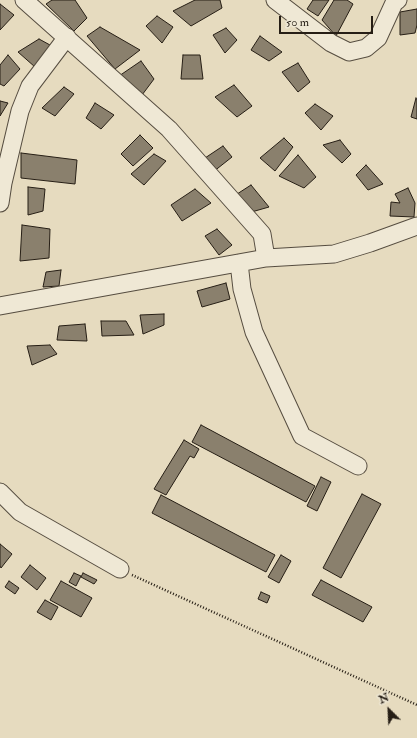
<!DOCTYPE html>
<style>
body{margin:0}
#map{position:relative;width:417px;height:738px;overflow:hidden;background:#e6dbbf;font-family:"IM FELL Double Pica",serif}
canvas{display:block}
.north{position:absolute;left:369px;top:690px;width:40px;height:40px;-webkit-text-stroke:3px #efe8d5;paint-order:stroke;rotate:336deg;font-size:11px;font-weight:700;line-height:16px;text-align:center;color:#261e15}
.north::after{content:'';display:block;margin:auto;width:14px;height:18px;background:#261e15;clip-path:polygon(50% 0,100% 100%,50% 72%,0 100%)}
.scale{position:absolute;left:279px;top:16px;width:94px;height:18px;box-sizing:border-box;border:2px solid #261e15;border-top:0;padding-left:5px;font-size:12px;line-height:14px;white-space:nowrap;color:#261e15;-webkit-text-stroke:3px #efe8d5;paint-order:stroke}
</style>
<div id="map">
<canvas width="417" height="738"></canvas>
<div class="north">N</div>
<div class="scale">50 m</div>
</div>
<script>
const ctx = document.querySelector('canvas').getContext('2d');
ctx.lineJoin = 'round';
function fillPath(path, color) {
  ctx.fillStyle = color;
  ctx.fill(path, 'evenodd');
}
function poly(rows) {
  const path = new Path2D();
  for (const r of rows) {
    path.moveTo(r[0], r[1]);
    for (let i = 2; i < r.length; i += 2) path.lineTo(r[i], r[i + 1]);
  }
  return path;
}
function trace(path, color, width, dash) {
  ctx.strokeStyle = color;
  ctx.lineWidth = width;
  ctx.lineCap = dash ? 'butt' : 'round';
  ctx.setLineDash(dash || []);
  ctx.stroke(path);
}
const building = poly([
 [52,0,75,0,87,18,74,31,46,4,52,0],
 [195,0,220,0,222,8,191,26,173,11,195,0],
 [313,0,329,0,318,16,307,9,313,0],
 [334,0,347,0,353,4,336,36,322,20,334,0],
 [0,4,14,15,0,30,0,4],
 [417,9,417,25,415,33,400,35,400,12,417,9],
 [157,16,173,27,162,43,146,26,157,16],
 [100,27,140,50,115,69,87,36,100,27],
 [226,28,237,40,225,53,213,35,226,28],
 [260,36,282,52,269,61,251,50,260,36],
 [39,39,50,45,35,67,18,52,39,39],
 [8,55,20,69,4,86,0,84,0,65,8,55],
 [183,55,200,55,203,79,181,79,183,55],
 [141,61,154,79,142,95,119,76,141,61],
 [298,63,310,82,298,92,282,72,298,63],
 [234,85,252,106,237,117,215,97,234,85],
 [64,87,74,94,55,116,42,108,64,87],
 [416,98,417,100,417,119,411,117,416,98],
 [0,101,8,103,0,116,0,101],
 [95,103,114,115,101,129,86,118,95,103],
 [315,104,333,116,321,130,305,113,315,104],
 [140,135,153,148,133,166,121,154,140,135],
 [284,138,293,147,275,171,260,158,284,138],
 [340,140,351,154,342,163,323,145,340,140],
 [223,146,232,157,213,172,202,160,223,146],
 [21,153,77,160,75,184,21,178,21,153],
 [154,154,166,161,144,185,131,174,154,154],
 [298,155,316,177,304,188,279,176,298,155],
 [366,165,383,184,368,190,356,175,366,165],
 [251,185,269,207,248,213,234,196,251,185],
 [28,187,45,189,43,211,28,215,28,187],
 [408,188,415,203,414,217,390,216,391,202,400,203,395,194,408,188],
 [195,189,211,203,182,221,171,205,195,189],
 [22,225,50,229,49,258,20,261,22,225],
 [217,229,232,245,219,255,205,236,217,229],
 [61,270,59,286,43,287,46,272,61,270],
 [226,283,230,299,202,307,197,291,226,283],
 [164,314,164,325,143,334,140,315,164,314],
 [101,321,126,321,134,335,102,336,101,321],
 [85,324,87,341,57,340,59,326,85,324],
 [50,345,57,354,32,365,27,346,50,345],
 [201,425,315,486,306,502,192,442,201,425],
 [184,440,199,449,194,458,190,456,166,495,154,489,184,440],
 [321,477,331,482,317,511,307,506,321,477],
 [362,494,381,504,341,578,323,568,362,494],
 [161,495,275,555,266,572,152,513,161,495],
 [0,544,12,554,1,568,0,566,0,544],
 [281,555,291,561,279,583,268,577,281,555],
 [30,565,46,578,37,590,21,577,30,565],
 [74,573,81,576,76,586,69,582,74,573],
 [83,573,97,580,94,584,81,577,83,573],
 [321,580,372,607,363,622,312,595,321,580],
 [9,581,19,588,15,594,5,587,9,581],
 [61,581,92,598,81,617,50,600,61,581],
 [261,592,270,596,267,603,258,599,261,592],
 [45,600,58,607,51,620,37,612,45,600]
]);
fillPath(building, '#8a806d');
trace(building, '#261e15', 1);
const minor = poly([
 [24,0,169,129,262,234,266,258],
 [275,0,331,43,349,52,366,48,378,38,394,3,398,0],
 [0,203,3,183,20,111,30,86,67,37],
 [239,263,242,289,254,332,302,436,358,466],
 [0,306,266,258,334,254,370,243,417,226],
 [0,492,20,512,120,569]
]);
trace(minor, '#564d40', 19);
trace(poly([
 [132,575,417,705]
]), '#261e15', 2.5, [1, 2]);
trace(minor, '#efe8d5', 17);
</script>
